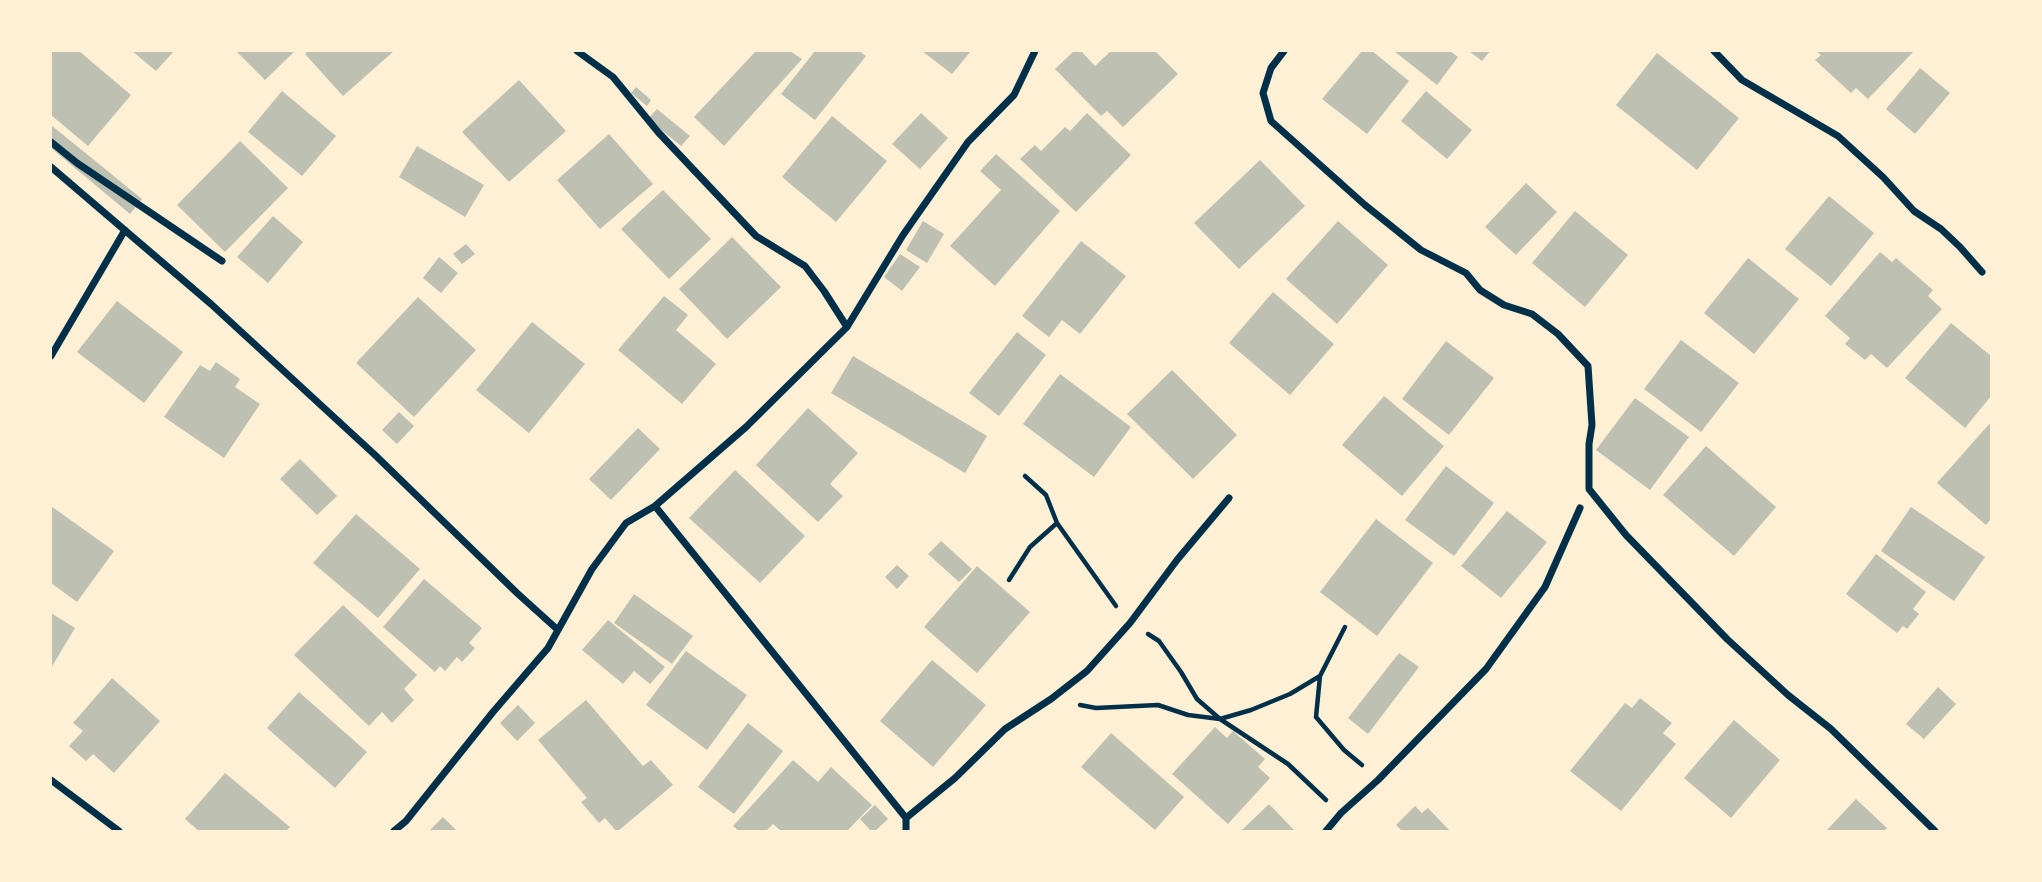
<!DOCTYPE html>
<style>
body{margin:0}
#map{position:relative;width:2042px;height:882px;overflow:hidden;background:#fdf0d5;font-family:Lato,sans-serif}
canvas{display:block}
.frame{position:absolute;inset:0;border:52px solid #fdf0d5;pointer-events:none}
</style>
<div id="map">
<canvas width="2042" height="882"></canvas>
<div class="frame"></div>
</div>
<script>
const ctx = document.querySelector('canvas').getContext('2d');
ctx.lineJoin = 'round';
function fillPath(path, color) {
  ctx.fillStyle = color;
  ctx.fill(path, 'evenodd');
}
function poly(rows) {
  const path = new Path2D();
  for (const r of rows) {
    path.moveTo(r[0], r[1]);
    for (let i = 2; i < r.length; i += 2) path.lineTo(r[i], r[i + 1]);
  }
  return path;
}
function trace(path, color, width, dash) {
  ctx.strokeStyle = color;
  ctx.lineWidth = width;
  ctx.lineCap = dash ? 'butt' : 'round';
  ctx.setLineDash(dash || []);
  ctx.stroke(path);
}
fillPath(poly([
 [51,51,79,51,131,95,88,146,51,115],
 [132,51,174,51,156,71],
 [236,51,295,51,265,80],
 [308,51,394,51,343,96,305,54],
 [756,51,790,51,802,59,724,146,694,117],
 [815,51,859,51,866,56,815,120,781,94],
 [922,51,971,51,952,74],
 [1074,51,1081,51,1095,66,1111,51,1155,51,1178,74,1123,127,1107,111,1101,116,1055,69],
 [1362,51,1372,51,1409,81,1367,134,1322,99],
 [1394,51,1450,51,1458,57,1437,85],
 [1469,51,1490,51,1482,61],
 [1816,51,1914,51,1868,99,1856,88,1851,93,1815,60,1821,55],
 [1657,53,1739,118,1697,170,1616,105],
 [1920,68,1950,93,1915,134,1886,109],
 [519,80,566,131,509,182,462,132],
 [636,87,651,100,647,106,631,93],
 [282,91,336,136,302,176,248,132],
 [1426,91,1472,130,1447,159,1401,121],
 [657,109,690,136,681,146,648,119],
 [921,113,948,138,920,169,892,144],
 [1087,113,1131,155,1076,212,1020,159,1035,145,1041,151,1065,127,1070,131],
 [832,116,887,161,836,222,782,177],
 [51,125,142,199,130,214,51,148],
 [609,134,653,184,600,229,557,180],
 [240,141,288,188,225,252,177,205],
 [417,146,484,185,465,217,399,177],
 [996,154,1060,211,995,286,950,246,1001,190,980,171],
 [1260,160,1305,206,1239,269,1194,223],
 [1526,183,1557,212,1516,255,1485,227],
 [663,190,711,239,669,279,621,229],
 [1829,196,1874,233,1831,286,1785,249],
 [1575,211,1628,255,1585,307,1532,263],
 [273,216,303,242,268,283,237,257],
 [923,221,944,234,927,263,906,250],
 [1338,221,1388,265,1337,324,1286,279],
 [732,237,781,287,727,339,679,289],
 [1081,241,1126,276,1080,334,1062,320,1049,337,1022,316],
 [466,244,475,254,462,264,453,254],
 [1880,252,1892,262,1896,258,1933,290,1928,296,1942,309,1887,368,1871,354,1865,360,1845,344,1850,338,1825,316],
 [900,254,920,267,902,291,884,277],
 [439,257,458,273,441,293,423,278],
 [1748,258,1799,299,1754,354,1704,313],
 [1273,292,1334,344,1290,395,1229,343],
 [664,296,688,315,676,330,716,364,682,404,618,350],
 [418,297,476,350,414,417,356,363],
 [117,301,183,352,144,403,77,352],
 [532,322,585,364,529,433,476,390],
 [1951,323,1991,356,1991,396,1965,428,1905,378],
 [1017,332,1046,355,999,416,969,393],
 [1681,340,1739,383,1701,432,1644,389],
 [1446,341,1494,378,1449,435,1402,399],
 [853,356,987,436,965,473,831,393],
 [216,362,240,379,235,387,260,404,224,458,164,417,200,365,210,371],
 [1172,370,1237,435,1193,479,1127,414],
 [1060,374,1131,427,1094,477,1023,424],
 [1384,396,1444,446,1402,496,1342,445],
 [1635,398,1689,437,1650,490,1596,450],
 [808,408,858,453,830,484,843,496,818,522,756,465],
 [399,412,414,426,397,444,382,430],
 [1991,422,1991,519,1986,525,1937,483],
 [638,428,660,449,611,500,589,479],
 [1706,446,1776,507,1734,556,1663,495],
 [300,459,337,496,317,515,280,479],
 [1446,466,1494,503,1454,556,1405,520],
 [735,470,805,536,760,583,689,518],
 [51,506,114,551,77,602,51,583],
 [1911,507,1985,557,1954,601,1881,551],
 [1507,511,1547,542,1501,598,1461,566],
 [356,514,420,569,378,618,313,563],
 [1376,519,1433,563,1377,636,1320,592],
 [941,541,972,569,959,582,928,554],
 [1876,554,1926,592,1913,609,1919,614,1907,629,1903,626,1897,633,1846,594],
 [897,565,909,576,897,589,885,577],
 [977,566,1030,612,977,673,924,627],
 [424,579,482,628,469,643,475,648,462,662,457,657,445,671,440,666,435,672,383,627],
 [634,594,693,636,672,664,614,623],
 [343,605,417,675,404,689,414,700,392,723,382,712,369,726,294,655],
 [51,613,75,628,51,668],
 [608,620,665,667,650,684,634,671,623,684,582,650],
 [686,651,747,695,707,750,646,705],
 [1399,653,1419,667,1368,734,1348,718],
 [932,660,986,705,933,767,880,721],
 [112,678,160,721,114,773,93,754,86,761,69,746,83,731,73,723],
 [1938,687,1956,704,1924,739,1906,724],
 [299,692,367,752,335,788,267,728],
 [1640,698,1672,723,1663,733,1676,744,1621,811,1570,771,1625,703,1632,708],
 [586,700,643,766,651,760,673,785,618,831,616,831,605,818,599,823,581,802,587,798,538,740],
 [518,705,535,723,517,741,500,723],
 [1734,720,1780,760,1731,818,1684,778],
 [748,723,783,751,734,814,698,787],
 [1215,727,1227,738,1233,731,1265,759,1258,767,1270,778,1228,824,1172,774],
 [1111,733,1184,797,1155,830,1081,767],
 [793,760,818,782,831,767,872,805,847,831,781,831,773,824,766,831,739,831,733,826],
 [225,773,290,827,286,831,199,831,185,819],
 [1856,799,1887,828,1884,831,1826,831],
 [1269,804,1295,831,1241,831],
 [875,805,888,819,875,831,871,831,860,819],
 [1415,806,1422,813,1428,808,1450,831,1402,831,1396,825],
 [443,817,457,831,429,831]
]), '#bec0b2');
trace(poly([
 [1025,476,1046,495,1057,523,1116,606],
 [1009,580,1030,547,1057,523],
 [1345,627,1320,676,1316,717,1344,750,1362,765],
 [1148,634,1159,641,1181,672,1197,699,1220,719,1288,764,1326,800],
 [1080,705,1096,708,1158,705,1188,715,1220,719,1251,710,1290,694,1320,676]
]), '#003049', 4.5);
trace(poly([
 [577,51,613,77,658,132,756,236,805,266,824,291,847,327],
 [1284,51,1271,68,1263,93,1271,121,1365,205,1421,250,1466,273,1480,290,1504,305,1532,314,1558,334,1588,366,1592,425,1589,444,1589,489,1626,535,1727,639,1788,695,1831,729,1935,831],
 [1714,51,1742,80,1838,136,1883,177,1914,211,1941,229,1960,247,1982,272],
 [51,142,77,163,222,261],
 [51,167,211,304,374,454,517,593,558,630],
 [51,356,125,230],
 [655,506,906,818,906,831],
 [51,780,119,831],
 [906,818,955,778,1005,729,1051,699,1087,671,1130,623,1177,560,1229,498],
 [394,831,406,821,493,712,548,648,592,569,626,523,655,506,746,427,847,327,903,235,968,142,1014,95,1035,51],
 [1326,831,1341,813,1378,780,1486,669,1545,587,1580,508]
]), '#003049', 7);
</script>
